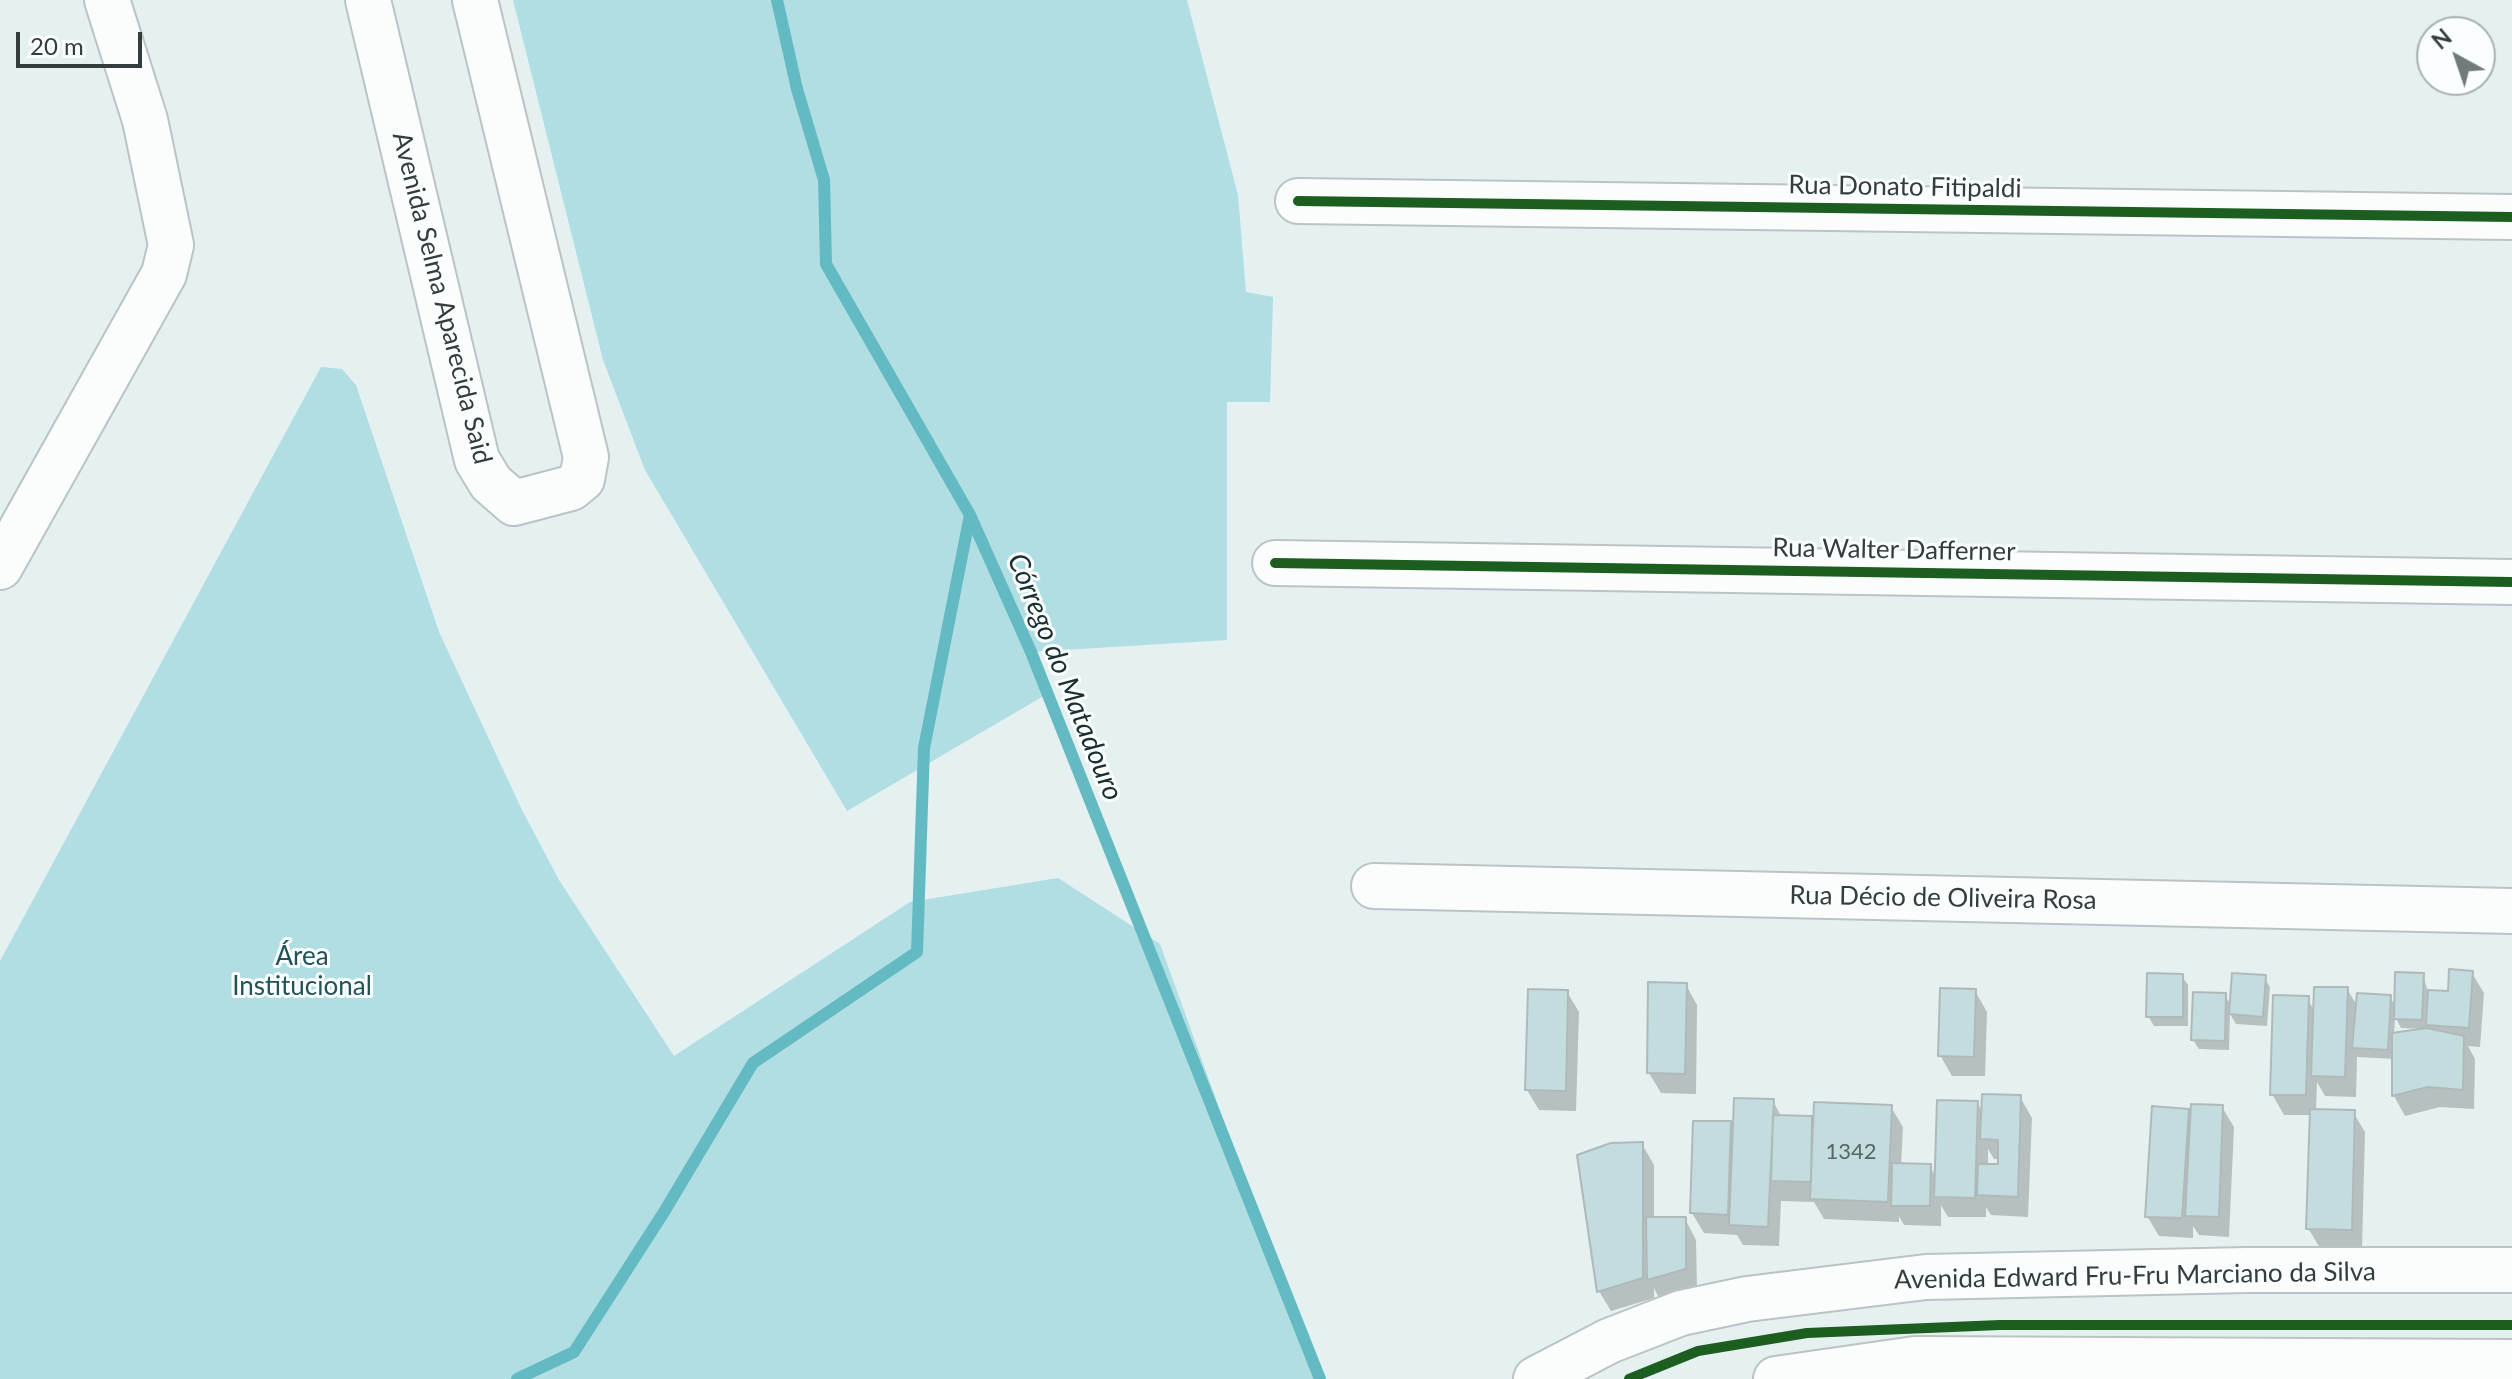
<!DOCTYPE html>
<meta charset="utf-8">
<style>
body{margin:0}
#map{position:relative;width:2512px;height:1379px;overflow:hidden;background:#e5f0f1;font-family:Lato,sans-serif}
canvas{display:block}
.north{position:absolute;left:2416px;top:16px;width:80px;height:80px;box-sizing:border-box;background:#fafefe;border:2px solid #abb0b1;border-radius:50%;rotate:320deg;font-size:22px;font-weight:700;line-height:32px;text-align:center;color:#343c3d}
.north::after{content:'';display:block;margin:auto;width:28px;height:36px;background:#727b7c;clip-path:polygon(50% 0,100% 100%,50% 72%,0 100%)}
.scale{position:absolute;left:16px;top:32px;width:126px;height:36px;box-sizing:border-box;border:4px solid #343c3d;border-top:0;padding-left:10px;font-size:24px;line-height:28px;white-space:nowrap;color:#343c3d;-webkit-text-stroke:6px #fafefe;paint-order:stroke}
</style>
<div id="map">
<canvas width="2512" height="1379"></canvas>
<div class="north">N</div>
<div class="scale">20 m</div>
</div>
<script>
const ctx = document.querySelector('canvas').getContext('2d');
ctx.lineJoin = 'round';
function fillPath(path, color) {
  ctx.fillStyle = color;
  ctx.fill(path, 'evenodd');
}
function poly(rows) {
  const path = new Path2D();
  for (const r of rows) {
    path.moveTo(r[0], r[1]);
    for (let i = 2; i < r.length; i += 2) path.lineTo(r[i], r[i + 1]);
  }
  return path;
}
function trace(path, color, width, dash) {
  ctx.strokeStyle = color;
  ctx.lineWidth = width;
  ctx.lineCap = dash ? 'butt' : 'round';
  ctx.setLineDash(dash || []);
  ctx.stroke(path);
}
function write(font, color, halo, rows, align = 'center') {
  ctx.font = font + ' Lato,sans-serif';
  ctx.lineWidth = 6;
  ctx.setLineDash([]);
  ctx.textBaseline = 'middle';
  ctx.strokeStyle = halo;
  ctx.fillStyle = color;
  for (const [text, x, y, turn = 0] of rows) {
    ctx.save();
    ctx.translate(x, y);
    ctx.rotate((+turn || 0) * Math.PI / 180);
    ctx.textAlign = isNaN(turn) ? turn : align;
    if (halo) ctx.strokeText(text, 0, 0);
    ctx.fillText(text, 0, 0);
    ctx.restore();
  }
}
fillPath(poly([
 [513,0,1187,0,1238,195,1246,292,1273,297,1270,402,1227,402,1227,640,1031,652,1047,694,847,811,645,470,603,360],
 [321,367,342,369,356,385,439,632,522,810,559,880,674,1056,910,902,1058,878,1160,944,1317,1379,0,1379,0,961]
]), '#b1dee3');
fillPath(poly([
 [2472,973,2484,993,2480,1047,2468,1046,2475,1059,2474,1109,2440,1107,2405,1116,2394,1096,2394,1059,2357,1057,2356,1097,2325,1096,2317,1082,2316,1111,2353,1112,2365,1132,2362,1249,2320,1248,2308,1228,2312,1115,2284,1115,2272,1094,2307,998,2315,1012,2347,989,2358,1007,2390,997,2396,1007,2423,975,2428,992,2450,993],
 [2395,1017,2401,1028,2424,1029,2394,1035],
 [2182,976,2188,985,2188,1026,2154,1026,2148,1016],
 [2264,977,2270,987,2267,1026,2236,1024,2230,1014,2229,1050,2199,1049,2193,1040,2225,995,2231,1006],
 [1686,985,1697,1005,1696,1094,1661,1093,1649,1073],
 [1975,991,1987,1012,1985,1076,1952,1076,1940,1055],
 [1567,992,1579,1012,1576,1111,1539,1110,1527,1090],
 [2020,1097,2032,1118,2028,1217,1991,1215,1986,1207,1986,1217,1948,1217,1941,1205,1941,1226,1904,1225,1899,1216,1899,1222,1824,1219,1814,1202,1781,1201,1779,1246,1743,1245,1737,1235,1704,1233,1692,1213,1730,1123,1735,1132,1773,1101,1782,1118,1815,1118,1891,1107,1903,1127,1901,1166,1930,1166,1936,1178,1977,1103,1983,1113],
 [1988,1149,1994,1159,2000,1159,2000,1166,1988,1166],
 [2222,1107,2234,1127,2229,1237,2199,1235,2193,1226,2193,1238,2159,1236,2147,1216,2154,1108,2193,1111],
 [1642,1144,1654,1165,1654,1219,1685,1219,1696,1240,1697,1289,1660,1300,1654,1288,1654,1298,1611,1311,1599,1291]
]), '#0003');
trace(poly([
 [777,0,797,89,824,180,826,264,970,515,1031,652,1320,1379],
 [517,1379,574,1352,664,1212,753,1063,917,952,924,748,970,515]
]), '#64bac2', 12);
const building = poly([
 [2449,969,2473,971,2469,1028,2426,1025,2428,990,2448,991,2449,969],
 [2395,972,2424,973,2422,1020,2394,1019,2395,972],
 [2147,973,2183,974,2183,1017,2146,1017,2147,973],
 [2232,973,2266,975,2263,1017,2229,1014,2232,973],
 [1648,982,1687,983,1685,1074,1647,1073,1648,982],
 [2314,987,2348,987,2345,1077,2311,1076,2314,987],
 [1940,988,1976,989,1974,1057,1938,1056,1940,988],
 [1528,989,1568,990,1566,1091,1525,1090,1528,989],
 [2193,992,2226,993,2225,1041,2191,1040,2193,992],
 [2357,993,2391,995,2388,1050,2352,1048,2357,993],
 [2273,995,2309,996,2306,1095,2270,1095,2273,995],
 [2427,1028,2464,1036,2463,1090,2428,1087,2392,1096,2392,1033,2427,1028],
 [1982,1094,2021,1095,2018,1197,1977,1195,1978,1164,1998,1164,1998,1140,1980,1139,1982,1094],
 [1734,1098,1774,1099,1768,1227,1729,1225,1734,1098],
 [1937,1100,1978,1101,1975,1198,1934,1197,1937,1100],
 [1814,1102,1892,1105,1888,1202,1810,1199,1814,1102],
 [2191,1104,2223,1105,2219,1217,2185,1216,2191,1104],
 [2152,1106,2189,1109,2182,1218,2145,1217,2152,1106],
 [2310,1109,2355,1110,2352,1230,2306,1229,2310,1109],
 [1773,1115,1812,1116,1811,1182,1771,1181,1773,1115],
 [1693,1121,1731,1121,1728,1215,1690,1213,1693,1121],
 [1643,1142,1643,1278,1597,1292,1577,1155,1611,1143,1643,1142],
 [1892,1163,1931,1164,1930,1206,1891,1206,1892,1163],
 [1646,1217,1686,1217,1686,1269,1647,1280,1646,1217]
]);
fillPath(building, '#c3dddf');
trace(building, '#b0b9b9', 2);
const minor = poly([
 [368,0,477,460,491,483,514,503,571,488,582,479,586,457,475,0],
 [1298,201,2512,217],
 [1275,563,2512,582],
 [0,567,164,274,171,245,145,120,107,0],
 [1374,886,2512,911]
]);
const major = poly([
 [1536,1379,1609,1341,1681,1313,1747,1299,1926,1277,2247,1270,2512,1270],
 [1776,1379,1915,1359,2512,1362]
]);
trace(minor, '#bbc3c4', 48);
trace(major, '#bbc3c4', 48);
trace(minor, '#fbfdfd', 44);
trace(major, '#fbfdfd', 44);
trace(poly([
 [1298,201,2512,217],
 [1275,563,2512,582],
 [1629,1379,1698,1351,1807,1333,2000,1325,2512,1325]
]), '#1b5e20', 10);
write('22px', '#586466', null, [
 ["1342",1851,1152]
]);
write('26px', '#343c3d', '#fafefe', [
 ["Rua Donato Fitipaldi",1905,187,1],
 ["Avenida Selma Aparecida Said",442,298,76],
 ["Rua Walter Dafferner",1894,550,1],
 ["Rua Décio de Oliveira Rosa",1943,898,1],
 ["Avenida Edward Fru-Fru Marciano da Silva",2135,1276,-1]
]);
write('26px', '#235358', '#fafefe', [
 ["Área",302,957],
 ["Institucional",302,987]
]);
write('italic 28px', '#1b2f31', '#fafefe', [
 ["Córrego do Matadouro",1065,677,68]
]);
</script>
